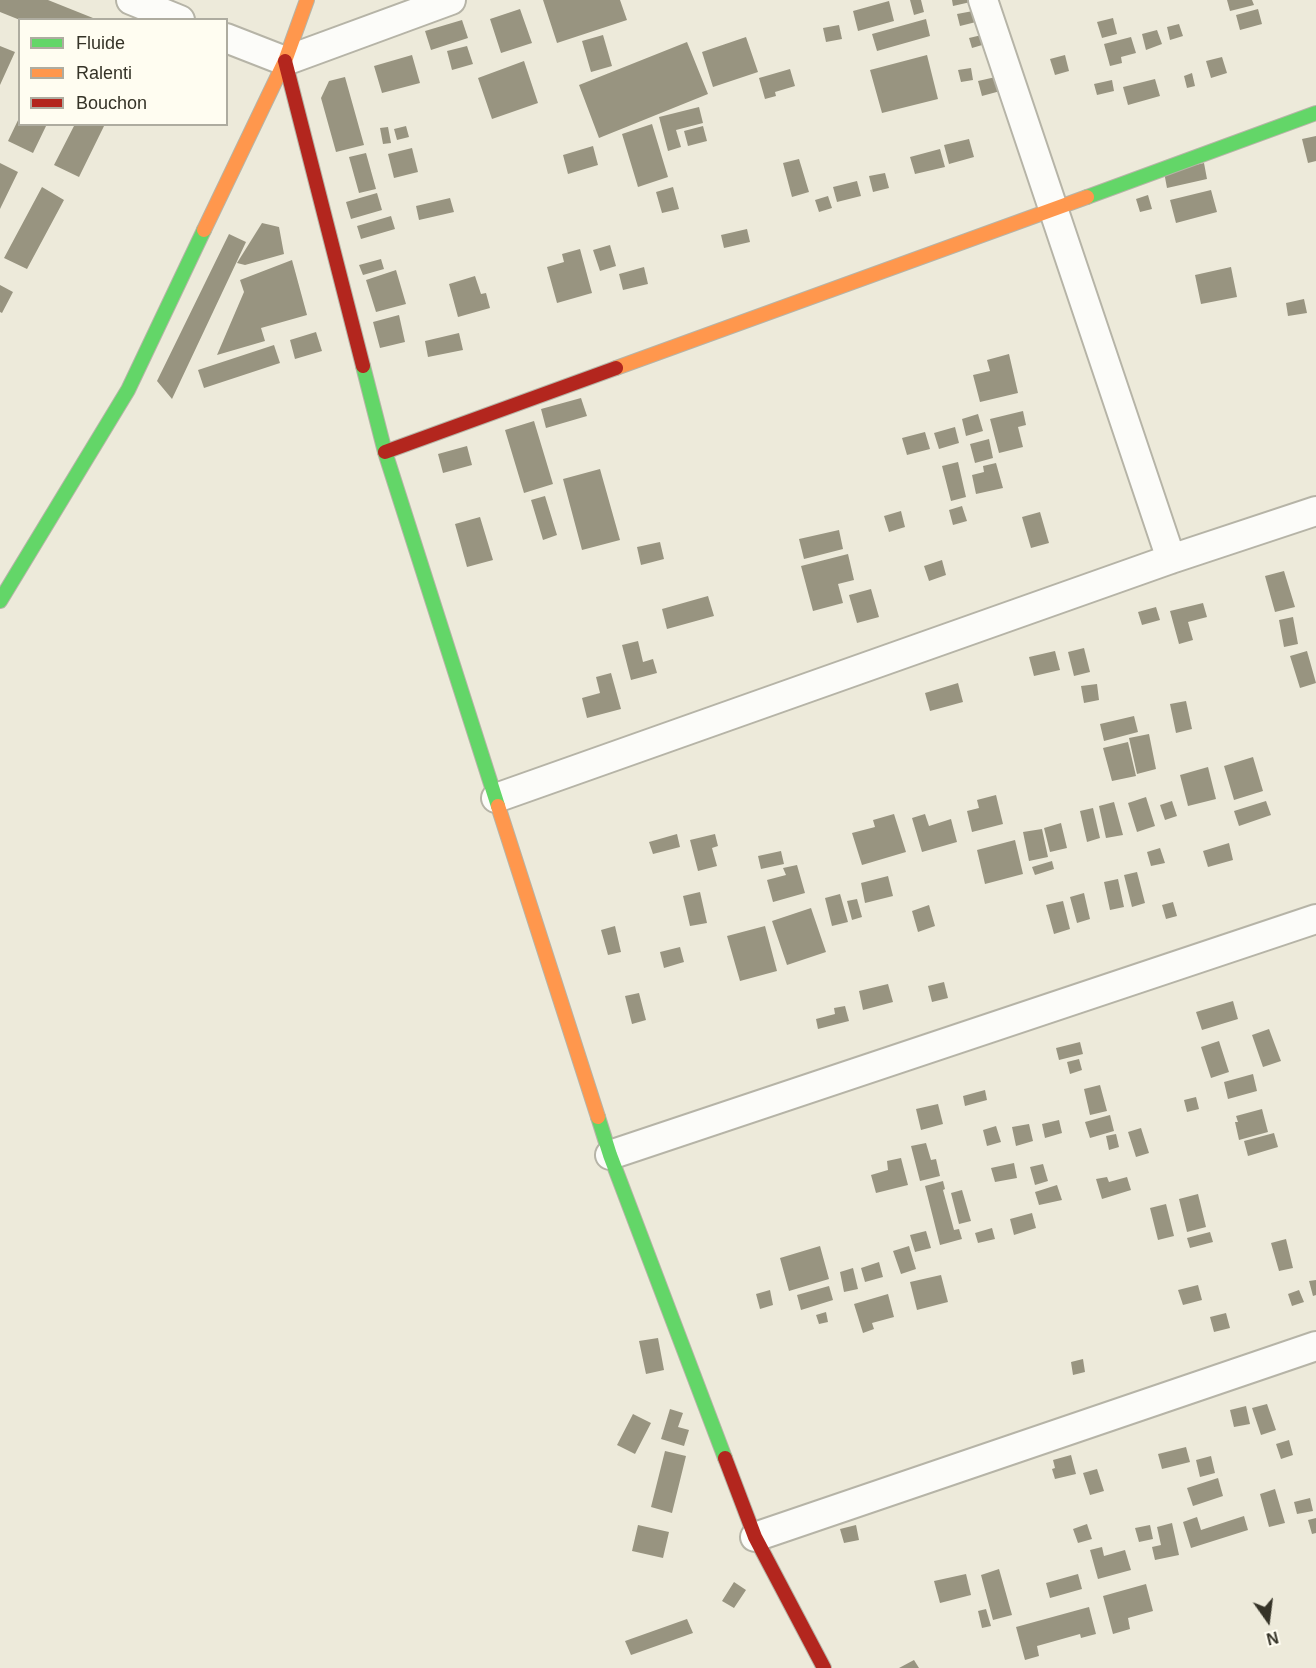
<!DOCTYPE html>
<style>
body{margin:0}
#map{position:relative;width:1316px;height:1668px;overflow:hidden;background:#edeada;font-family:Helvetica,sans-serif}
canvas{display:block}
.legend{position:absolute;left:18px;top:18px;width:210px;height:108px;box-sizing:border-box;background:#fffdf1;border:2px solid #aeaca0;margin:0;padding:8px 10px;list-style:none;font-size:18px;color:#353327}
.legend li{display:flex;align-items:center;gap:12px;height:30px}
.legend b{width:30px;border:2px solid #aeaca0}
.north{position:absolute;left:1238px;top:1590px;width:60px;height:60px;-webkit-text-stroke:4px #fffdf1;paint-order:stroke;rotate:166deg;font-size:16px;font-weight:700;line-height:24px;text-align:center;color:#353327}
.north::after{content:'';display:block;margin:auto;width:21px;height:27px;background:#353327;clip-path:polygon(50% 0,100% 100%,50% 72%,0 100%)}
</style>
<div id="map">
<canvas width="1316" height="1668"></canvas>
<ul class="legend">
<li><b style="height:8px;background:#63d668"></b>Fluide</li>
<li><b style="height:8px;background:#ff974d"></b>Ralenti</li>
<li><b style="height:8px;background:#b3261e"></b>Bouchon</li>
</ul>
<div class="north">N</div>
</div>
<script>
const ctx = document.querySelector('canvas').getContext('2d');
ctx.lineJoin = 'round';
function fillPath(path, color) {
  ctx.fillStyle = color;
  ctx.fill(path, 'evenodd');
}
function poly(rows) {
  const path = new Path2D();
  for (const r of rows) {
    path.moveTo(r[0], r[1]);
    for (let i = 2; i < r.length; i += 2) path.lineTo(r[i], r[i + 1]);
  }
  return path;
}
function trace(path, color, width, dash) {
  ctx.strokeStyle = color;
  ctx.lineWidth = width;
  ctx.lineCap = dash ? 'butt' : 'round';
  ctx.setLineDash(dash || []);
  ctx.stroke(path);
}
fillPath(poly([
 [0,0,48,0,98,20,20,20,0,12],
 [543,0,620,0,627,20,557,43],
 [910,0,921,0,924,12,914,15],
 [952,0,975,0,975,1,953,6],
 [1227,0,1252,0,1254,5,1230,11],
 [889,1,894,21,858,31,853,11],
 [520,9,532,43,501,53,490,19],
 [1258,9,1262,24,1240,30,1236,15],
 [973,11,976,22,960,26,957,14],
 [1113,18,1117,34,1102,38,1097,22],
 [926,19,930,36,877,51,872,34],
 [462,20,468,38,431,50,425,31],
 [1179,24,1183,36,1170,40,1167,27],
 [839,25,842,39,826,42,823,28],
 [1157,30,1162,44,1146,50,1142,34],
 [986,34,989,43,972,48,969,38],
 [603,35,612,66,591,72,582,41],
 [746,37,758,72,713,87,702,52],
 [1131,37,1136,53,1121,57,1122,63,1110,66,1104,44],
 [687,42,708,94,599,138,579,85],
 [0,46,15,52,0,85],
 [467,46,473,64,452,70,447,51],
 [412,55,420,83,382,93,374,66],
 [927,55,938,99,882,113,870,70],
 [1065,55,1069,71,1055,75,1050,59],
 [1222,57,1227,73,1211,78,1206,61],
 [524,61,538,103,492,119,478,78],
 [971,68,973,80,961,82,958,70],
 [790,69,795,86,775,92,776,96,765,99,759,78],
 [1192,73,1195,86,1187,88,1184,76],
 [1000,76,1004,90,982,96,978,81],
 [345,77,364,145,336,152,321,98,329,81],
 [1155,79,1160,96,1128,105,1123,87],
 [1112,80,1114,91,1097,95,1094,84],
 [699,107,703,123,676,130,681,147,668,151,659,117],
 [20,116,20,124,47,124,33,153,8,141],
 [75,124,105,124,79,177,54,165],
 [652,124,668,177,638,187,622,134],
 [406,126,409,137,397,140,394,129],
 [703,126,707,141,688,146,684,131],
 [388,127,391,143,383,144,380,128],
 [1316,136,1316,161,1308,163,1302,139],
 [969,139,974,157,949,164,944,145],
 [593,146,598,165,568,174,563,155],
 [412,148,418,172,394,178,388,154],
 [940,149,945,167,915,174,910,157],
 [366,153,376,189,359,193,349,157],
 [799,159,809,192,792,197,783,163],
 [0,163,18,172,0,209],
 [1204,163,1207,179,1167,188,1164,172],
 [885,173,889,188,873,192,869,176],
 [857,181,861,196,837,202,833,187],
 [42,187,64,200,27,269,4,258],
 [673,187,679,209,662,213,656,192],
 [1211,190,1217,212,1176,223,1170,200],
 [377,193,382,210,351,219,346,202],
 [1148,195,1152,209,1140,212,1136,199],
 [828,196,832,208,819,212,815,200],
 [450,198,454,212,419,220,416,206],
 [391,216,395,229,361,239,357,226],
 [262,223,279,227,284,254,245,265,237,263],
 [747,229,750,242,724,248,721,235],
 [229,234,246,242,172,399,157,381],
 [610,245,616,266,600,271,593,250],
 [580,249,592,293,557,303,547,267,564,262,562,254],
 [381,259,384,269,363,275,359,265],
 [292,260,307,315,261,328,265,341,217,355,244,292,240,280],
 [644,267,648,284,623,290,619,274],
 [1231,267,1237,297,1201,304,1195,275],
 [396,270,406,304,376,312,366,280],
 [475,276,481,294,486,293,490,308,458,317,449,284],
 [0,285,13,292,2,313,0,312],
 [1304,299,1307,313,1288,316,1286,303],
 [399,315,405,342,380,348,373,322],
 [316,332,322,351,295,359,290,340],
 [459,333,463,350,428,357,425,341],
 [274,345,280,363,204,388,198,370],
 [1009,354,1018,393,980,402,973,375,990,371,987,360],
 [581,398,587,416,546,428,541,409],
 [1023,411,1026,425,1018,427,1023,447,999,453,990,419],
 [978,414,983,431,966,436,962,419],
 [534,421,553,484,524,493,505,430],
 [955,427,959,443,939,449,934,433],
 [925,432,930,449,907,455,902,438],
 [989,439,993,458,975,463,970,444],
 [467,446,472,465,443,473,438,454],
 [958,462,966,497,951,501,942,466],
 [996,463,1003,488,976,494,972,475,984,472,983,466],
 [600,469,620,540,582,550,563,479],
 [545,496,557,535,543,540,531,500],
 [962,506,967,521,953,525,949,510],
 [901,511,905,527,889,532,884,516],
 [1040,512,1049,543,1031,548,1022,517],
 [480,517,493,560,467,567,455,524],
 [839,530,843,549,804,559,799,539],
 [660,542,664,559,641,565,637,547],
 [848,554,854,580,838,584,843,603,813,611,801,566],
 [942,560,946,575,929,581,924,566],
 [1284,571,1295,607,1275,612,1265,576],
 [871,589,879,617,857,623,849,595],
 [708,596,714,616,667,629,662,609],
 [1203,603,1207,617,1188,622,1193,640,1179,644,1170,611],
 [1156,607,1160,620,1142,625,1138,612],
 [1293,617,1298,644,1284,647,1279,620],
 [638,641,643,662,653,659,657,673,631,680,622,645],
 [1084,648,1090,672,1074,676,1068,652],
 [1055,651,1060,670,1034,676,1029,657],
 [1307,651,1316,683,1300,688,1290,656],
 [611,673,621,709,587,718,582,698,600,693,596,677],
 [958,683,963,702,930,711,925,693],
 [1097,684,1099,700,1084,703,1081,686],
 [1186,701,1192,729,1176,733,1170,704],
 [1134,716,1138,732,1104,741,1100,724],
 [1149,734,1156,769,1137,774,1129,738],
 [1128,742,1136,776,1112,781,1103,748],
 [1253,757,1263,791,1234,800,1224,766],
 [1208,767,1216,799,1188,806,1180,775],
 [996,795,1003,824,972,832,967,811,979,808,977,800],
 [1146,797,1155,826,1137,832,1128,803],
 [1172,801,1177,816,1165,820,1160,805],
 [1266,801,1271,815,1239,826,1234,811],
 [1114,802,1123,835,1106,838,1099,806],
 [1093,808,1100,838,1087,842,1080,811],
 [894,814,906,852,862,865,852,833,875,827,873,820],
 [925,814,929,826,951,819,957,842,922,852,912,818],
 [1061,823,1067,848,1050,852,1044,828],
 [1042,829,1048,857,1029,861,1023,832],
 [677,834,680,847,653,854,649,842],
 [715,834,718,846,712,848,717,866,698,871,690,840],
 [1015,840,1023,874,985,884,977,850],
 [1229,843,1233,860,1208,867,1203,851],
 [1160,848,1165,863,1151,866,1147,852],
 [781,851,784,864,761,869,758,856],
 [1052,861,1054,869,1035,875,1032,867],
 [797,865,805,893,773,902,767,880,786,875,783,868],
 [1137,872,1145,903,1132,907,1124,875],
 [888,876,893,896,865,903,861,883],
 [1118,879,1124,907,1110,910,1104,882],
 [700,892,707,923,690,926,683,896],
 [1084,893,1090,919,1077,923,1070,897],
 [840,894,848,922,832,926,825,898],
 [857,899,862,917,852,920,847,901],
 [1063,901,1070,929,1054,934,1046,905],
 [1173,902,1177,916,1166,919,1162,905],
 [929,905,935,926,918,932,912,911],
 [811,908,826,952,787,965,772,921],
 [615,926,621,952,608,955,601,930],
 [765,926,777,971,740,981,727,936],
 [680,947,684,962,664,968,660,952],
 [944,982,948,998,932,1002,928,986],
 [888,984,893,1002,863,1010,859,991],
 [639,993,646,1020,632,1024,625,996],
 [1233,1001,1238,1019,1202,1030,1196,1012],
 [845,1006,849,1021,818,1029,816,1019,835,1014,834,1008],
 [1269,1029,1281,1061,1263,1067,1252,1035],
 [1219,1041,1229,1072,1211,1078,1201,1047],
 [1080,1042,1083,1054,1059,1060,1056,1048],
 [1079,1059,1082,1070,1070,1074,1067,1062],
 [1253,1074,1257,1091,1228,1099,1224,1082],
 [1100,1085,1107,1111,1090,1115,1084,1089],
 [985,1090,987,1100,965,1106,963,1096],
 [1196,1097,1199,1109,1187,1112,1184,1100],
 [938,1104,943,1124,921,1130,916,1109],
 [1262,1109,1268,1132,1239,1140,1235,1122,1238,1122,1236,1116],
 [1110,1115,1114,1131,1090,1138,1085,1122],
 [1059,1120,1062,1133,1045,1138,1042,1124],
 [1029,1124,1033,1141,1016,1146,1012,1127],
 [996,1126,1001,1142,987,1146,983,1130],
 [1141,1128,1149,1153,1136,1157,1128,1132],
 [1274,1133,1278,1147,1248,1156,1244,1141],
 [1116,1134,1119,1147,1109,1150,1106,1136],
 [926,1143,931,1160,936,1159,940,1176,920,1181,911,1146],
 [901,1158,908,1185,876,1193,871,1175,888,1170,887,1161],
 [1014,1163,1017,1178,995,1182,991,1168],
 [1043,1164,1048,1181,1035,1185,1030,1167],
 [1107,1177,1109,1182,1127,1177,1131,1190,1102,1199,1096,1179],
 [943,1181,945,1189,943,1190,954,1230,959,1229,962,1239,940,1245,925,1186],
 [1057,1185,1062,1200,1039,1205,1035,1192],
 [962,1190,971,1221,959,1224,951,1193],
 [1198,1194,1206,1227,1187,1232,1179,1199],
 [1166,1204,1174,1236,1158,1240,1150,1208],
 [1032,1213,1036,1228,1014,1235,1010,1219],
 [992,1228,995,1239,978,1243,975,1233],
 [926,1231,931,1248,915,1252,910,1235],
 [1210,1232,1213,1242,1190,1248,1187,1238],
 [1286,1239,1293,1268,1279,1271,1271,1243],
 [820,1246,829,1279,789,1291,780,1258],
 [909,1246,916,1269,901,1274,893,1251],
 [879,1262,883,1277,865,1282,861,1268],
 [853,1268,858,1289,844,1292,840,1272],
 [941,1275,948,1302,917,1310,910,1282],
 [1316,1280,1316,1295,1313,1296,1309,1281],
 [1198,1285,1202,1300,1183,1305,1178,1290],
 [829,1286,833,1300,801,1310,797,1295],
 [770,1290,773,1305,760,1309,756,1294],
 [1299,1290,1304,1302,1292,1306,1288,1294],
 [888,1294,894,1317,872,1323,874,1329,863,1333,854,1304],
 [826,1312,828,1322,819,1324,816,1315],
 [1226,1313,1230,1328,1214,1332,1210,1317],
 [658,1338,664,1370,646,1374,639,1341],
 [1083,1359,1085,1372,1073,1375,1071,1362],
 [1267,1404,1276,1430,1261,1435,1252,1408],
 [1246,1406,1250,1424,1234,1427,1230,1410],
 [670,1409,683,1413,678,1427,689,1430,684,1446,661,1439],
 [633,1414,651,1423,635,1454,617,1445],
 [1289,1440,1293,1455,1281,1459,1276,1444],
 [1186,1447,1190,1462,1162,1469,1158,1454],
 [665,1451,686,1456,672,1513,651,1507],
 [1071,1455,1076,1474,1055,1479,1052,1469,1055,1468,1053,1460],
 [1211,1456,1215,1473,1200,1477,1196,1460],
 [1097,1469,1104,1491,1090,1495,1083,1473],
 [1218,1478,1223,1496,1193,1506,1187,1488],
 [1275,1489,1285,1523,1269,1527,1260,1494],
 [1310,1498,1313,1511,1297,1514,1294,1502],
 [1244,1516,1248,1530,1191,1548,1183,1522,1197,1517,1201,1530],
 [1316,1518,1316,1533,1312,1534,1308,1520],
 [1172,1523,1179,1555,1155,1560,1152,1547,1161,1545,1157,1527],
 [1087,1524,1092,1539,1078,1543,1073,1529],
 [638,1525,669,1532,663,1558,632,1551],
 [856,1525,859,1540,844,1543,840,1529],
 [1150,1525,1153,1539,1139,1542,1135,1528],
 [1102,1547,1104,1556,1125,1550,1131,1570,1098,1579,1090,1550],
 [999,1569,1012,1615,993,1620,981,1575],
 [966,1574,971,1595,940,1603,934,1581],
 [1078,1574,1082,1589,1050,1598,1046,1583],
 [734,1582,746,1590,734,1608,722,1601],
 [1146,1584,1153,1611,1128,1618,1130,1629,1113,1634,1103,1596],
 [1089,1607,1096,1634,1081,1638,1080,1634,1037,1646,1039,1656,1025,1660,1016,1627],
 [986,1609,991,1626,982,1628,978,1611],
 [687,1619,693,1633,631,1655,625,1641],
 [914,1660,919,1668,899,1668]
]), '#989480');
const street = poly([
 [131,0,180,20],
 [983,0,1171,559],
 [226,38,285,61,451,0],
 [496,798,1171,559,1316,511],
 [610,1155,1316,919],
 [755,1537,1316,1346]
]);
const fast = poly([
 [1087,197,1316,113],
 [363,366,385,452,498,806],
 [0,601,128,390,204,230],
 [598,1117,610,1155,725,1458]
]);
const slow = poly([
 [204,230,285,61,307,0],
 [616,368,1087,197],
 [498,806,598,1117]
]);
const jam = poly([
 [285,61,363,366],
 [385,452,616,368],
 [725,1458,755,1537,824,1668]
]);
trace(street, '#b6b4a7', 32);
trace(fast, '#b6b4a7', 16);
trace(slow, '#b6b4a7', 16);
trace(jam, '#b6b4a7', 16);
trace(street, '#fcfcf9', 28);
trace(fast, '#63d668', 14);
trace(slow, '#ff974d', 14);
trace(jam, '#b3261e', 14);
</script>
